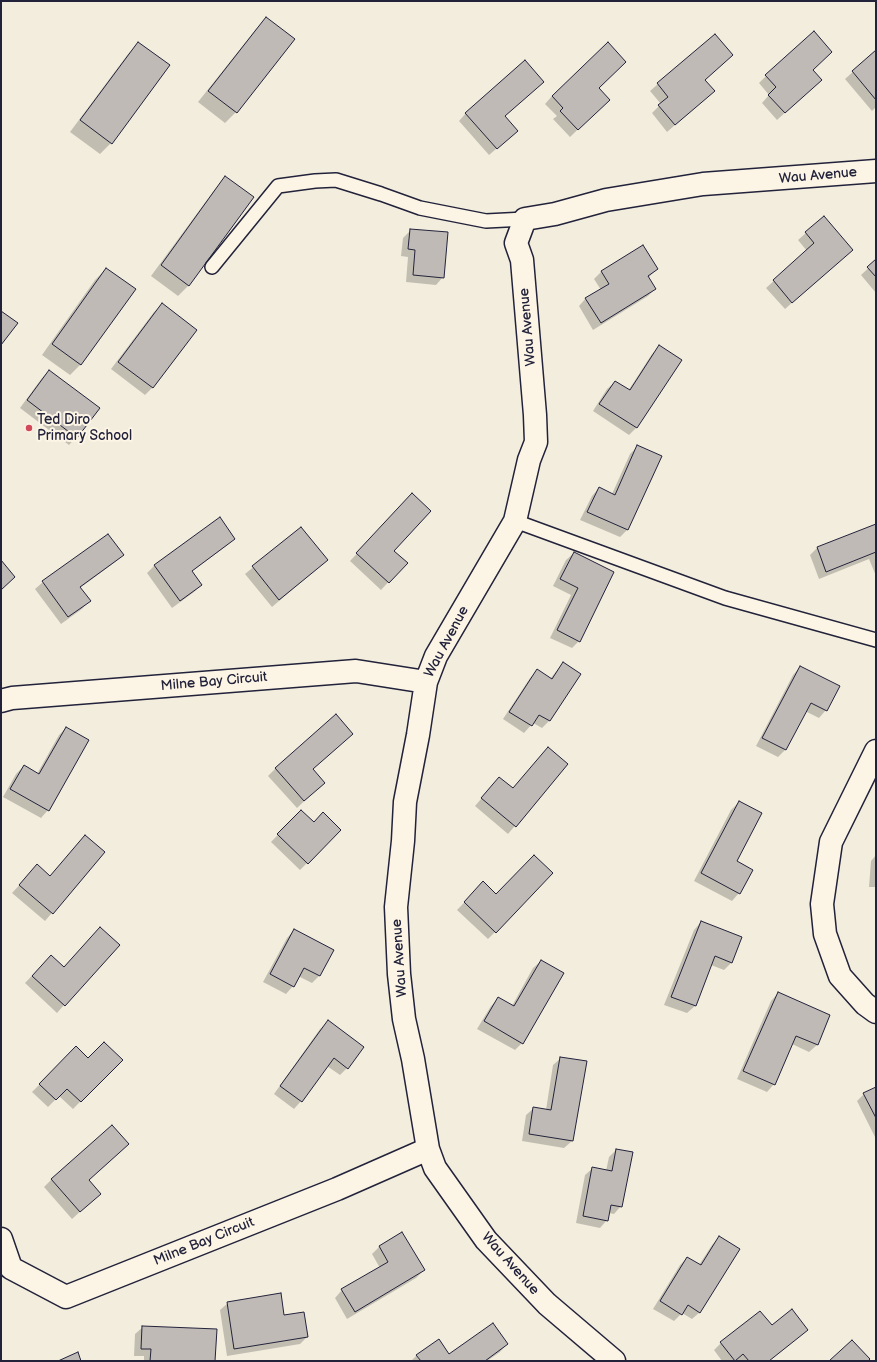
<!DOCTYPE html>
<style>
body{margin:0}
#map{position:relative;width:877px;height:1362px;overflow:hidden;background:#f3edde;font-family:"Balsamiq Sans",sans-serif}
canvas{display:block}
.frame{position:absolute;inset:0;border:2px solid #22223b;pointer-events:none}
</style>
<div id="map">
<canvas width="877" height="1362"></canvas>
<div class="frame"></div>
</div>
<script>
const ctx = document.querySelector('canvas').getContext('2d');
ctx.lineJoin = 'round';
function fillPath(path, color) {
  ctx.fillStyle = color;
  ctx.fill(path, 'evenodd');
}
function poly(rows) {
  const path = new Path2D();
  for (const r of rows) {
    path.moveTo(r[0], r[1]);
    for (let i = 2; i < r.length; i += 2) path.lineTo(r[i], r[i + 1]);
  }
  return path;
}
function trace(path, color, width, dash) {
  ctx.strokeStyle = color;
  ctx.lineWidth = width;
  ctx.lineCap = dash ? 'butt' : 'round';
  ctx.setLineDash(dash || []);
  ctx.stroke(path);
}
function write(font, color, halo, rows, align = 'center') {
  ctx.font = font + ' "Balsamiq Sans",sans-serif';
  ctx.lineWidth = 4;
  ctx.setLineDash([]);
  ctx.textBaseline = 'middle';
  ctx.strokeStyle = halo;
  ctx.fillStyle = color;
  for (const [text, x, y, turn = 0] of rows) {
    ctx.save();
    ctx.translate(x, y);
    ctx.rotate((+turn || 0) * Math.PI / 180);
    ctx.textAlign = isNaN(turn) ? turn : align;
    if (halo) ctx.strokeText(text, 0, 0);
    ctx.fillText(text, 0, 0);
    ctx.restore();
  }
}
fillPath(poly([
 [267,18,293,39,236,112,225,123,198,102,256,29],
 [139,43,111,143,100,154,70,132,128,54],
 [876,51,876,107,872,111,845,79],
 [732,55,704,80,714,91,667,132,652,113,661,104,650,91,658,84],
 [766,76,813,87,777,120,762,103,769,95,759,83],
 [598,88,601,107,570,137,553,119,557,116,545,104,552,96],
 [466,113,509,138,489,155,459,121],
 [226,178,189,285,178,296,151,276,215,189],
 [824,217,844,257,785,309,766,288,807,251,798,240],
 [411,230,443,277,436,285,406,282,408,257,401,256,403,238],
 [876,261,876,293,861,275],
 [106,269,81,364,70,375,42,355,95,280],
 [657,269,648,278,655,289,648,296,593,330,579,306,586,298,601,290,594,279,602,271],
 [162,305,153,387,145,395,111,369,154,312],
 [659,347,680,360,636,428,629,435,593,411,607,389,615,382,628,391,652,354],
 [49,371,98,408,76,437,69,445,20,408,42,378],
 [637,447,660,457,627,530,620,537,580,520,592,496,599,488,612,494,630,454],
 [405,502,393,551,406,563,381,590,350,561],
 [219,519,234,539,226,546,191,572,201,585,194,592,172,608,147,573,154,566],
 [876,525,876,576,869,559,819,579,810,555,817,548],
 [301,528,327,560,272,607,245,574],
 [108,535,123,555,115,562,80,588,89,601,82,609,61,624,35,589,43,582],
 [574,553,613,572,579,641,572,648,550,638,571,595,553,586,566,560],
 [563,663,580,674,549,721,542,728,533,723,524,733,503,719,530,678,537,671,550,679],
 [800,667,826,710,819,718,805,711,785,750,778,757,756,746,793,675],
 [66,728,48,810,41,818,3,797,16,774,24,766,37,774,59,735],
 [567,764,508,834,475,806,492,786,512,789],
 [276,768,316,790,297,808,268,776],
 [739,802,736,861,739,893,732,901,694,881,731,810],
 [301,811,314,823,340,830,300,870,271,842],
 [104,852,45,921,12,893,37,866,50,877],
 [876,855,876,887,869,887,871,861],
 [483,883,495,932,488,939,457,910],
 [701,922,731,963,724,970,711,965,695,1006,687,1013,664,1005,694,930],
 [294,930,332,950,319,976,312,983,298,976,293,986,286,994,263,982,287,938],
 [541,961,522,1043,515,1050,477,1029,491,1006,498,999,512,1006,533,968],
 [43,964,64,1005,57,1013,25,983],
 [778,993,829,1016,817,1045,809,1052,792,1044,774,1084,767,1092,737,1079,771,1001],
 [328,1022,347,1068,340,1075,327,1066,301,1101,294,1109,274,1094,320,1029],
 [76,1048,88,1060,121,1060,73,1109,59,1096,48,1107,32,1092],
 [561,1058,572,1141,564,1148,522,1141,526,1115,534,1108,546,1110,553,1065],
 [876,1088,876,1139,857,1101,864,1094],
 [616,1150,621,1206,614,1214,609,1213,607,1220,600,1228,576,1223,585,1175,593,1168,606,1171,609,1157],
 [52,1179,88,1181,92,1201,72,1219,44,1187],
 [402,1233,424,1270,416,1278,347,1319,335,1298,342,1290,380,1268,372,1254,379,1247],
 [719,1238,700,1312,692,1319,682,1313,674,1321,653,1309,680,1265,687,1258,699,1265,712,1245],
 [228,1303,307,1337,300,1344,227,1356,220,1310],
 [143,1327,214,1361,144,1361,144,1356,134,1356,135,1334],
 [771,1327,807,1330,769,1361,722,1361,714,1350,721,1343],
 [507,1344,500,1352,487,1361,411,1361,417,1355,449,1355]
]), '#0003');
const building = poly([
 [266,17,295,39,237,113,208,91,266,17],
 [814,31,832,52,813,70,822,80,785,113,768,95,776,87,765,75,814,31],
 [715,34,733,55,705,80,715,91,675,125,658,105,668,97,657,83,715,34],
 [138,42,170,65,112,144,80,120,138,42],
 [608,42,626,62,599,88,610,100,578,130,560,111,563,108,552,96,608,42],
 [876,50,876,100,852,71,876,50],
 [525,60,544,82,505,116,518,131,497,149,465,113,525,60],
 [225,176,254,197,189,286,161,265,225,176],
 [824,216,853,250,792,303,773,280,814,243,805,232,824,216],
 [410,229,448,232,444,278,413,275,415,250,408,249,410,229],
 [643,245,658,269,648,276,656,289,601,323,585,298,609,284,601,271,643,245],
 [876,259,876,277,867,267,876,259],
 [106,268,136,289,81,365,52,344,106,268],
 [162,303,197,330,153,388,118,362,162,303],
 [1,311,18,323,1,345,1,311],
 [659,345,682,360,637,428,599,404,615,381,630,390,659,345],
 [49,370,100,408,77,438,27,400,49,370],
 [637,445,662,456,628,530,587,512,599,487,615,495,637,445],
 [412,493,431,511,394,551,408,563,389,583,356,553,412,493],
 [220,517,235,539,192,571,202,585,180,601,154,565,220,517],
 [876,524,876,552,826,572,817,547,876,524],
 [301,527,328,560,279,600,252,566,301,527],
 [108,534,124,555,80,587,91,601,68,617,42,581,108,534],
 [574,552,614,572,580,642,557,630,578,588,560,579,574,552],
 [1,560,15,577,1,590,1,560],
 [563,662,581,674,550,721,539,715,532,726,509,712,537,669,552,679,563,662],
 [800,666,840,686,827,711,811,703,786,750,762,738,800,666],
 [336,714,353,734,313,769,325,783,304,801,275,768,336,714],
 [66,727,89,740,49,811,10,789,24,765,39,774,66,727],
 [548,747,568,764,516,827,481,798,499,777,513,788,548,747],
 [739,801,762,813,737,861,753,870,740,894,701,873,739,801],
 [301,810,314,822,323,812,341,830,308,864,277,834,301,810],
 [85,835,105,852,53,914,19,885,37,864,50,876,85,835],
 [534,855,553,873,496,933,464,902,483,881,496,894,534,855],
 [701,921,742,937,732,963,715,956,696,1006,671,997,701,921],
 [100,927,120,945,65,1006,32,976,51,955,64,967,100,927],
 [294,929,334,950,320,976,304,968,294,987,270,974,294,929],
 [541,960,564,973,523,1044,484,1021,498,997,514,1006,541,960],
 [778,992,830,1015,818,1045,796,1036,775,1085,743,1071,778,992],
 [328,1020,364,1047,348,1069,334,1058,302,1102,280,1086,328,1020],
 [104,1042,123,1060,81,1102,67,1089,56,1100,39,1084,76,1046,88,1058,104,1042],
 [560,1057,587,1061,573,1141,529,1134,533,1107,551,1110,560,1057],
 [876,1087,876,1118,863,1093,876,1087],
 [112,1125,129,1144,89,1180,101,1194,80,1212,51,1179,112,1125],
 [616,1149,633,1152,622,1207,611,1205,608,1221,583,1216,592,1167,612,1171,616,1149],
 [402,1232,425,1270,355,1312,341,1289,388,1262,379,1246,402,1232],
 [719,1236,740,1249,700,1313,688,1305,682,1315,660,1301,687,1257,701,1265,719,1236],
 [281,1293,284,1315,304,1312,308,1337,234,1349,227,1302,281,1293],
 [792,1309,808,1330,769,1361,749,1361,743,1354,735,1361,720,1342,760,1311,772,1325,792,1309],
 [493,1323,508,1344,485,1361,421,1361,416,1355,439,1339,449,1354,493,1323],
 [142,1326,217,1329,215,1361,150,1361,151,1349,141,1349,142,1326],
 [852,1340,870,1359,868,1361,829,1361,852,1340],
 [78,1352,81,1361,58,1361,78,1352]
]);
fillPath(building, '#bfbab6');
trace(building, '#22223b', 1);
const service = poly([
 [212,267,278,186,315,181,336,180,381,194,420,208,486,221,525,219],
 [515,521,725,598,876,640]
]);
const minor = poly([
 [1,701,12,698,356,671,426,682],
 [876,751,831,842,822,904,825,934,840,976,865,1004,876,1012],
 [1,1239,11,1268,66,1297,337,1189,428,1149],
 [614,1361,547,1304,486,1240,435,1168,428,1149,413,1059,404,1019,399,974,396,907,403,841,405,802,418,735,426,682,436,656,515,521,529,460,536,442,535,415,522,260,516,243,525,219,555,214,606,200,703,184,876,171]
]);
trace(service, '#22223b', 16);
trace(minor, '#22223b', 25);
trace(service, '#fcf5e5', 13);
trace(minor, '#fcf5e5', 22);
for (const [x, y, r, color] of [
 [29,428,4,"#d1495b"]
]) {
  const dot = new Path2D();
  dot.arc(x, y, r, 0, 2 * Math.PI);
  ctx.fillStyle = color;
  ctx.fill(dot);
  trace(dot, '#fcf5e5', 1.5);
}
write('14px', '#22223b', '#fcf5e5', [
 ["Wau Avenue",818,176,-5],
 ["Wau Avenue",528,327,-95],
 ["Wau Avenue",447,642,-62],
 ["Milne Bay Circuit",214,682,-5],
 ["Wau Avenue",400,958,-94],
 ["Milne Bay Circuit",204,1242,-22],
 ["Wau Avenue",510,1264,48]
]);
write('14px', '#22223b', '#fcf5e5', [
 ["Ted Diro",37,420],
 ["Primary School",37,436]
], 'left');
</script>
